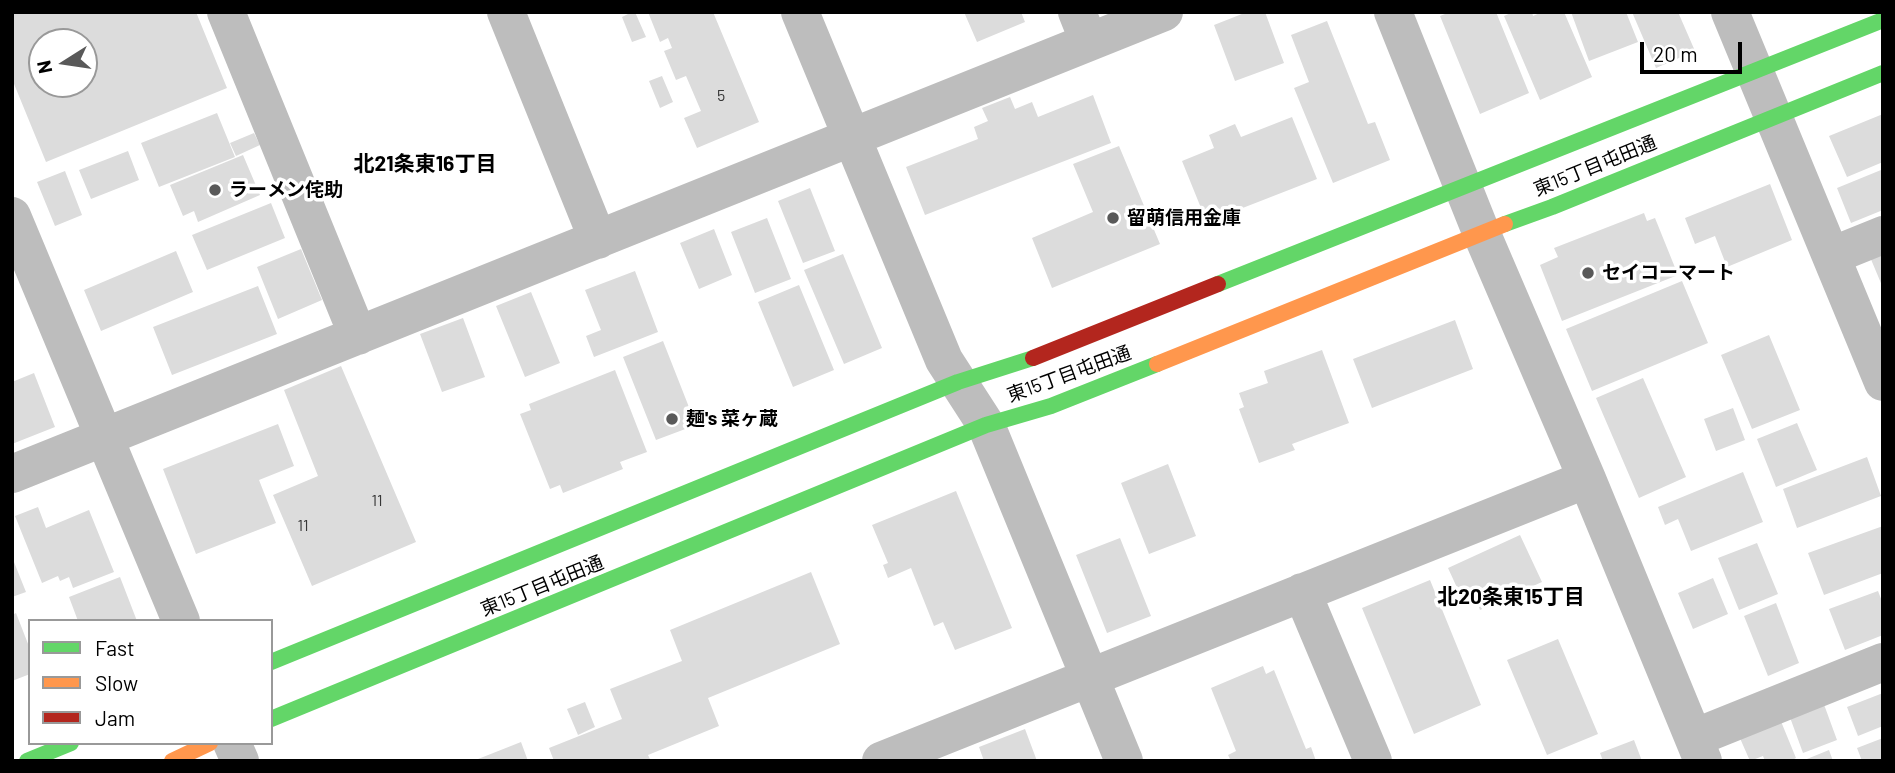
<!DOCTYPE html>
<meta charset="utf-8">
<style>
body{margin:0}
#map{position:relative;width:1895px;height:773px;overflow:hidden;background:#fff;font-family:Barlow,sans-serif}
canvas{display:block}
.frame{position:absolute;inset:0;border:14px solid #000;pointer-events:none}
.legend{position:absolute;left:28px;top:619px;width:245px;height:126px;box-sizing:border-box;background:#fff;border:2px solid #999;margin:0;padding:9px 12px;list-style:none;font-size:21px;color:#000}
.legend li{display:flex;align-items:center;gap:14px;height:35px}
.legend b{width:35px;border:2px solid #999}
.north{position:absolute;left:28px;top:28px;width:70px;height:70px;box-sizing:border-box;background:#fff;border:2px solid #999;border-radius:50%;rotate:258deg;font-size:19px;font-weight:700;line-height:28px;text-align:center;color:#000}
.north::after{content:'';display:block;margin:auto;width:24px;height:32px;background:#595959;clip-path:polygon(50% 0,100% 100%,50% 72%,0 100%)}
.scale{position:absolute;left:1640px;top:42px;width:102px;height:32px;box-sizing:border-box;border:4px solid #000;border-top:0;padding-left:9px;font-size:21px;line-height:24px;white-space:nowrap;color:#000;-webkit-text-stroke:5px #fff;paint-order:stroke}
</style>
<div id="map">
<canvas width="1895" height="773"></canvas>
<div class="frame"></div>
<ul class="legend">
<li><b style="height:9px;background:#63d668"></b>Fast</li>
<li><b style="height:9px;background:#ff974d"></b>Slow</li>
<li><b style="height:9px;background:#b3261e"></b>Jam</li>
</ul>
<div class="north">N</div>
<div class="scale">20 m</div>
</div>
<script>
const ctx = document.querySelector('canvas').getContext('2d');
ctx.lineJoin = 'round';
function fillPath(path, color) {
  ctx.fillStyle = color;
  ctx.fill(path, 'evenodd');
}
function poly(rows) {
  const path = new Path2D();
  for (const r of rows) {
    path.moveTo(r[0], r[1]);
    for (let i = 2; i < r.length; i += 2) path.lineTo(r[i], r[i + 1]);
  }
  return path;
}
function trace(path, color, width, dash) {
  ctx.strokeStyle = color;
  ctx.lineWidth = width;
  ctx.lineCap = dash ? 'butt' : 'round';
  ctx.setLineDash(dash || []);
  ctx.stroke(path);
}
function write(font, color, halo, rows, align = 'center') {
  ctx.font = font + ' Barlow,"Noto Sans JP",sans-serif';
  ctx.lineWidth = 7;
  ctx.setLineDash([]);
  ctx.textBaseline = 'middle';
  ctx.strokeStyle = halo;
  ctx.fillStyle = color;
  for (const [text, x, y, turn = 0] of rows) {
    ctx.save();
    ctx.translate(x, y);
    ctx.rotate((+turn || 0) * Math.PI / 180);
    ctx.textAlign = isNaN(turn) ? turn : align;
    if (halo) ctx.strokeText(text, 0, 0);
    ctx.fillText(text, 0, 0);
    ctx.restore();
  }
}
fillPath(poly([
 [12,12,196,12,227,88,46,162,12,79],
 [42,42,84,42,84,84,42,84],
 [632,12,635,12,646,37,632,42,622,17],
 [648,12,713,12,759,122,697,148,684,118,701,111,686,76,676,80,664,51,672,48,668,38,660,42],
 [964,12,1021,12,1025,22,977,42],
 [1247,12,1265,12,1284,63,1235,81,1214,25],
 [1450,12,1496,12,1529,93,1480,114,1440,16],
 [1513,12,1532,12,1533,16,1542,12,1564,12,1592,77,1540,100,1504,16],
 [1571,12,1626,12,1638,42,1589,61],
 [1632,12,1678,12,1695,51,1656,68],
 [1327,21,1368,124,1375,122,1390,160,1333,183,1294,88,1309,82,1291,35],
 [662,76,673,102,660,108,649,81],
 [1093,95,1111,143,925,215,906,167,978,139,974,127,988,121,982,108,1010,97,1015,109,1032,102,1038,117],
 [217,113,235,157,159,187,141,143],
 [1883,114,1883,162,1847,177,1829,136],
 [1292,117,1317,179,1217,218,1201,208,1182,161,1214,148,1209,135,1235,124,1241,137],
 [254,133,260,145,236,156,230,143],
 [1119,146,1160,244,1052,288,1032,238,1093,212,1073,164],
 [128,151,139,180,91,199,79,170],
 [243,155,260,195,198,222,194,211,183,216,170,185],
 [1881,170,1883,175,1883,210,1851,223,1837,188],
 [65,171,82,215,55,226,37,182],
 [1770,184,1792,240,1727,267,1715,236,1695,244,1685,218],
 [810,188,835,251,803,263,778,201],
 [271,203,285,238,207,270,192,235],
 [1644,213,1647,221,1655,218,1678,275,1562,321,1540,265,1558,257,1554,248],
 [767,218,791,279,755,293,731,232],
 [714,229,732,275,699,289,680,243],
 [301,249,322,300,278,319,257,267],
 [176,251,193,292,101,331,84,290],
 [1883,252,1883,288,1870,257],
 [843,254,882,348,844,364,804,270],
 [635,271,658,332,594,357,586,336,601,330,585,290],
 [1682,281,1708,343,1592,391,1566,329],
 [799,285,834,370,793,387,758,302],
 [258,286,277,334,172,375,153,327],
 [531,292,560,363,525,377,496,306],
 [463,318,485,377,442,392,420,334],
 [1455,320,1473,369,1372,408,1353,359],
 [1769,335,1800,410,1752,429,1721,355],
 [663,341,696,425,656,440,623,357],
 [1322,350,1349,423,1292,444,1295,450,1259,463,1239,409,1244,407,1239,393,1268,383,1264,371],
 [341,366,416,542,312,586,273,495,318,476,284,390],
 [615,370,647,452,620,462,623,469,563,493,560,485,550,489,520,414,531,410,529,404],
 [34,373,55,427,12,444,12,382],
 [1643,378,1686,477,1639,498,1596,398],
 [1733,408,1745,440,1716,451,1704,419],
 [1797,423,1817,470,1776,487,1757,439],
 [278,424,294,466,259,480,276,523,196,554,163,469],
 [1867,457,1881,496,1797,528,1783,489],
 [1168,464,1196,536,1149,554,1121,483],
 [1743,472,1763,522,1691,551,1678,519,1665,525,1658,507],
 [956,491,1012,628,955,650,943,622,934,626,911,568,888,578,883,565,888,563,872,525],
 [38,507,46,528,89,510,114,572,73,588,69,577,60,581,58,576,42,583,15,516],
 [1883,526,1883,573,1824,595,1808,553],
 [1520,535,1542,582,1480,610,1476,600,1465,605,1448,568],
 [1120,538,1151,616,1107,633,1076,555],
 [1757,543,1778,594,1739,610,1718,558],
 [12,557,26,592,12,597],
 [811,572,840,644,708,698,719,726,648,755,651,761,554,761,549,748,622,719,610,689,682,661,670,630],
 [120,577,137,621,78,621,69,597],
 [1713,578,1728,614,1693,629,1678,593],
 [1430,580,1481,705,1414,734,1362,608],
 [1878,591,1883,604,1883,635,1845,650,1829,609],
 [1776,603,1799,663,1768,676,1744,616],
 [16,613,30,649,30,674,12,681,12,615],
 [1558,639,1598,734,1547,755,1507,660],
 [1263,666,1266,674,1274,670,1306,749,1311,747,1316,761,1231,761,1228,755,1236,751,1211,688],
 [1883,693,1883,726,1858,736,1847,707],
 [1822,699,1837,740,1803,753,1788,712],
 [585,702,595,727,578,735,567,709],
 [1780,719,1796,758,1790,761,1765,761,1763,756,1750,761,1739,736],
 [1025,729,1037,761,984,761,979,747],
 [1883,738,1883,761,1862,761,1857,748],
 [1634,740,1642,761,1603,761,1600,753],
 [521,742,528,761,473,761],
 [1829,750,1833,761,1802,761]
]), '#dcdcdc');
trace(poly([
 [226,12,358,336],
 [506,12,598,240],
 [800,12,944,360,986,425,1124,761],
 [1077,12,1089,42],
 [1393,12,1481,232,1587,479,1703,761],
 [1730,12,1883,382],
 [12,216,181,621],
 [1831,256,1883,235],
 [12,474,1164,12],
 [1302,592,1373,761],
 [1694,738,1883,662],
 [232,743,240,761],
 [881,761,1587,479]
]), '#bdbdbd', 38);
trace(poly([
 [1505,224,1552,207,1883,73],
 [1218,284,1883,20],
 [271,662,958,382,1033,358],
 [271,719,986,425,1051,406,1157,364],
 [27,761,71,743]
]), '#63d668', 16);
trace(poly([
 [1157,364,1505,224],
 [172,761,210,743]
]), '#ff974d', 16);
trace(poly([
 [1033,358,1218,284]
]), '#b3261e', 16);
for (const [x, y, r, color] of [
 [215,190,7,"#595959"],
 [1113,218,7,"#595959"],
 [1588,273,7,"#595959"],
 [672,419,7,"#595959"]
]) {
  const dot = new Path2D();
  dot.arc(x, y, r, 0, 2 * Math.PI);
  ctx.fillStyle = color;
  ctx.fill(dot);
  trace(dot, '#fff', 2.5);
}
write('16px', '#373737', null, [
 ["5",721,96],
 ["11",377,501],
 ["11",303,526]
]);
write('19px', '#000', '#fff', [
 ["東15丁目屯田通",1595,166,-22],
 ["東15丁目屯田通",1069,374,-20],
 ["東15丁目屯田通",542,586,-22]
]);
write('bold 19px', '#000', '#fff', [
 ["ラーメン侘助",229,190],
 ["留萌信用金庫",1127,218],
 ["セイコーマート",1602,273],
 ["麺's 菜ヶ蔵",686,419]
], 'left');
write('bold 21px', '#000', '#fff', [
 ["北21条東16丁目",425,164],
 ["北20条東15丁目",1511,597]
]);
</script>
